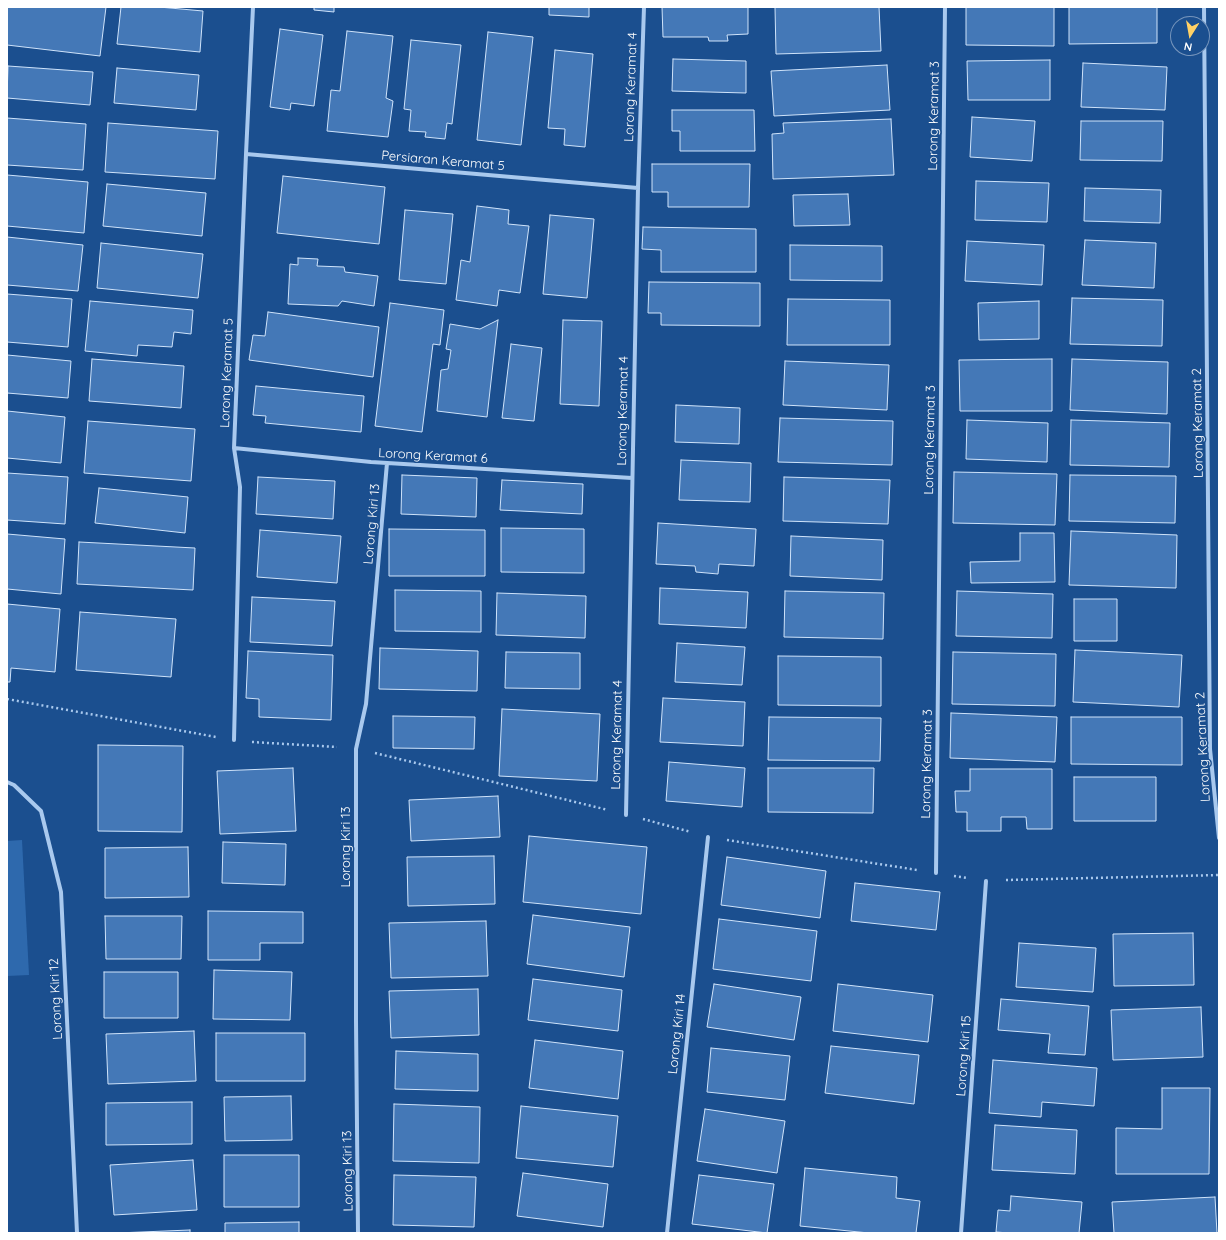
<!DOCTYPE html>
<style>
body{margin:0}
#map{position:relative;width:1226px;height:1240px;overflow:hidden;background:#1b4f8f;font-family:Quicksand,sans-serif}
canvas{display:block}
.frame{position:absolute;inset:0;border:8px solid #fff;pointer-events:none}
.north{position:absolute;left:1170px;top:16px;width:40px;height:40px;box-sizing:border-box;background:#1b4f8f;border:1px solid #7695bc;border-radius:50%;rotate:191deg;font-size:11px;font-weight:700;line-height:16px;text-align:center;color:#fff}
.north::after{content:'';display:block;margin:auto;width:14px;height:18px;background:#ffd166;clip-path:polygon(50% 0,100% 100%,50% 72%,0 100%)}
</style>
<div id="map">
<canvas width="1226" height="1240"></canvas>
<div class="frame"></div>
<div class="north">N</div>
</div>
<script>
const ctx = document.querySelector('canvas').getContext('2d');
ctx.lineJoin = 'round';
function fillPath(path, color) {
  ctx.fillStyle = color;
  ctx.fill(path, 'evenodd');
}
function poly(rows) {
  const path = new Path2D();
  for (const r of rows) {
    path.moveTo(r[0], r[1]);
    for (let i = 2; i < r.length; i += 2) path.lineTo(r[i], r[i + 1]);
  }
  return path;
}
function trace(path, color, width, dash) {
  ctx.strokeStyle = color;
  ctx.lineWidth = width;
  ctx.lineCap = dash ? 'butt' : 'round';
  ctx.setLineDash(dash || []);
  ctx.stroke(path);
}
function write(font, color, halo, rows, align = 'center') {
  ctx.font = font + ' Quicksand,sans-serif';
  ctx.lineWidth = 3;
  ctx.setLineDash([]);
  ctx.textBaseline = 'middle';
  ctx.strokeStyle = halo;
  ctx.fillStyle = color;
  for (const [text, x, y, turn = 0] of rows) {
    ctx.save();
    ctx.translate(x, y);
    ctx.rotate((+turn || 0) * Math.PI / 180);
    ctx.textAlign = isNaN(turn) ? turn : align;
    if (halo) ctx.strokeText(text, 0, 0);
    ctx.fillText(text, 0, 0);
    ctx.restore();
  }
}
fillPath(poly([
 [22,840,29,975,7,976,7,841]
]), '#2e69ad');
const building = poly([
 [7,7,106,7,100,56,7,45,7,7],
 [121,7,159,7,203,11,200,52,117,44,121,7],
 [314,7,334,7,334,12,314,10,314,7],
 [549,7,589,7,589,17,549,15,549,7],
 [662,7,748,7,748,34,727,35,728,41,709,41,708,37,663,37,662,7],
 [775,7,879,7,881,51,776,54,775,7],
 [966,7,1054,7,1054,46,966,45,966,7],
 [1069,7,1157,7,1157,43,1069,44,1069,7],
 [280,29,323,35,314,106,291,103,290,110,270,107,280,29],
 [347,31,393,36,386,98,393,101,388,137,327,131,331,90,340,91,347,31],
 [488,32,533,37,521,145,477,140,488,32],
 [411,40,461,45,452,124,447,123,445,139,425,137,426,132,409,131,411,110,404,109,411,40],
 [555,50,593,54,585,147,564,145,565,129,548,128,555,50],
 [673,59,746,61,746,93,672,91,673,59],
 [1050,60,1050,100,968,100,967,61,1050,60],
 [1083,63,1167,67,1165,110,1081,107,1083,63],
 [887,65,890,110,774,116,771,71,887,65],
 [8,66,93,72,90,105,7,98,8,66],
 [117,68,199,75,196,110,114,103,117,68],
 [672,110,754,110,755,151,680,151,680,131,672,131,672,110],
 [972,117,1035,121,1032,161,970,157,972,117],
 [7,118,86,124,83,170,7,165,7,118],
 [891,119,894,175,773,179,772,134,784,133,783,123,891,119],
 [1081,121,1163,121,1162,161,1080,160,1081,121],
 [108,123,218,131,215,179,105,172,108,123],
 [652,164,750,164,749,207,668,207,668,192,652,192,652,164],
 [7,175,88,182,84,233,7,226,7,175],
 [283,176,385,187,379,244,277,233,283,176],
 [976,181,1049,183,1047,222,975,220,976,181],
 [107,184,206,193,202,236,103,226,107,184],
 [1085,188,1161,190,1160,223,1084,221,1085,188],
 [848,194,850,225,794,226,793,195,848,194],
 [477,206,509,210,508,224,529,226,520,293,499,290,497,306,456,300,461,260,470,262,477,206],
 [405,210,453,214,446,284,399,280,405,210],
 [550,215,594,219,587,298,543,294,550,215],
 [643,227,756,229,756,272,661,272,661,250,642,249,643,227],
 [7,237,83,245,78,291,7,285,7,237],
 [1085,240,1156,243,1154,288,1082,285,1085,240],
 [967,241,1044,245,1042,285,965,281,967,241],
 [101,243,203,254,198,298,97,288,101,243],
 [790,245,882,246,882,281,790,280,790,245],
 [298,258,318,259,317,266,344,267,345,272,378,276,374,306,342,301,338,306,288,304,290,264,298,265,298,258],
 [649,282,760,283,760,326,661,325,661,313,648,313,649,282],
 [7,294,72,299,68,347,7,342,7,294],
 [1072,298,1163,300,1162,346,1070,344,1072,298],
 [788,299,890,300,890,345,787,345,788,299],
 [90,301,193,310,191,334,174,332,172,347,138,345,137,356,85,351,90,301],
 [1039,301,1039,339,979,340,978,303,1039,301],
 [390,303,444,310,440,345,433,344,422,432,375,426,390,303],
 [268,312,379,327,373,377,249,360,253,335,265,336,268,312],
 [498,320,487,417,437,411,441,370,448,369,451,350,446,349,450,324,480,329,498,320],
 [563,320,602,321,599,406,560,404,563,320],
 [511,344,542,348,534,421,502,418,511,344],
 [7,355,71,361,68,398,7,393,7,355],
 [92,359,184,366,181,408,89,401,92,359],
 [1052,359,1052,411,960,411,959,360,1052,359],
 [1072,359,1168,362,1167,414,1070,410,1072,359],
 [785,361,889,365,887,410,783,405,785,361],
 [256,386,364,396,361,432,265,423,266,416,253,415,256,386],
 [676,405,740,408,739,444,675,442,676,405],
 [7,411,65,417,61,463,7,458,7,411],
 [780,418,893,421,892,465,778,462,780,418],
 [967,420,1048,423,1047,462,966,459,967,420],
 [1071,420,1170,423,1169,467,1070,465,1071,420],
 [88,421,195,429,191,481,84,473,88,421],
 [681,460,751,463,750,502,679,500,681,460],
 [954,472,1057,474,1055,525,953,523,954,472],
 [7,473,68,477,65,524,7,520,7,473],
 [402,475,477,478,476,517,401,514,402,475],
 [1070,475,1176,476,1175,523,1069,521,1070,475],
 [258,477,335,481,333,519,256,514,258,477],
 [784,477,890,480,888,524,783,521,784,477],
 [502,480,583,484,582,514,500,510,502,480],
 [99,488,188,497,185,533,95,523,99,488],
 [658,523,756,529,754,566,719,564,718,574,696,572,695,566,656,564,658,523],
 [501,528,584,529,584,573,501,572,501,528],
 [389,529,485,530,485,576,389,576,389,529],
 [260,530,341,536,337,583,257,577,260,530],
 [1071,531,1177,535,1176,588,1069,585,1071,531],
 [1020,533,1054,533,1055,582,971,583,970,562,1020,561,1020,533],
 [7,534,65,539,61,594,7,589,7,534],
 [791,536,883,540,882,580,790,576,791,536],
 [79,542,195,548,193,590,77,584,79,542],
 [660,588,748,592,746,628,659,624,660,588],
 [395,590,481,591,481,632,395,631,395,590],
 [785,591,884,593,883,639,784,637,785,591],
 [957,591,1053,594,1052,638,956,636,957,591],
 [497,593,586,596,585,638,496,635,497,593],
 [252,597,335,601,332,646,250,642,252,597],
 [1074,599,1117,599,1117,641,1074,641,1074,599],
 [7,604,60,609,55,672,11,668,10,682,7,682,7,604],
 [80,612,176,619,171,677,76,670,80,612],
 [677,643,745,647,742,685,675,682,677,643],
 [380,648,478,651,477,691,379,689,380,648],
 [1075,650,1182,655,1179,707,1073,702,1075,650],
 [248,651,333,655,331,720,259,717,259,699,246,698,248,651],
 [506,652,580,653,580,689,505,688,506,652],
 [953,652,1056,654,1055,706,952,704,953,652],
 [778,656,881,657,881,706,778,705,778,656],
 [663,698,745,702,743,746,660,742,663,698],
 [502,709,600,714,597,781,499,776,502,709],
 [951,713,1057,717,1055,762,950,758,951,713],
 [393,716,475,717,474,749,393,748,393,716],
 [769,717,881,718,880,761,768,760,769,717],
 [1071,717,1182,717,1182,765,1071,764,1071,717],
 [98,745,183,746,182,832,98,831,98,745],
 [669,762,745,768,742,807,666,801,669,762],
 [293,768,296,831,220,834,217,771,293,768],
 [768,768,874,768,873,813,768,812,768,768],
 [970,769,1052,769,1052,829,1027,829,1026,817,1001,817,1001,831,967,831,967,812,956,812,955,791,970,791,970,769],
 [1074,777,1156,777,1156,821,1074,821,1074,777],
 [498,796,500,837,411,841,409,800,498,796],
 [529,836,647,847,641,914,523,902,529,836],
 [223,842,286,844,285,885,222,883,223,842],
 [188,847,189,897,105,898,105,848,188,847],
 [494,856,495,904,408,906,407,857,494,856],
 [727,857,826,871,820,918,721,905,727,857],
 [855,883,940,892,936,930,851,921,855,883],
 [208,911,303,912,303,943,260,943,260,960,208,960,208,911],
 [533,915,630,927,624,977,527,964,533,915],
 [105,916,182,916,181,959,106,959,105,916],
 [719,919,817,931,811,981,713,969,719,919],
 [486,921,488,976,391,978,389,923,486,921],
 [1193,933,1194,985,1114,986,1113,934,1193,933],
 [1019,943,1096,948,1093,992,1016,987,1019,943],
 [214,970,292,972,290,1020,213,1019,214,970],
 [104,972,178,972,178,1018,104,1018,104,972],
 [533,979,622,990,618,1031,528,1020,533,979],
 [714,984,801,997,794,1040,707,1027,714,984],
 [838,984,933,995,928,1042,833,1031,838,984],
 [478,989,479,1035,391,1038,389,991,478,989],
 [1001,999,1089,1006,1085,1055,1048,1053,1050,1034,998,1030,1001,999],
 [1201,1007,1203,1057,1113,1060,1111,1010,1201,1007],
 [194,1031,196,1081,108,1084,106,1034,194,1031],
 [216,1033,305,1033,305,1081,216,1081,216,1033],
 [535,1040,623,1051,618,1099,529,1088,535,1040],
 [831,1046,919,1055,914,1104,825,1093,831,1046],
 [711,1048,790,1056,785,1100,707,1092,711,1048],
 [396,1051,478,1054,478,1091,395,1089,396,1051],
 [993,1060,1097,1068,1094,1106,1042,1102,1041,1117,989,1113,993,1060],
 [1162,1088,1210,1088,1209,1174,1116,1174,1116,1128,1162,1129,1162,1088],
 [291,1096,292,1140,225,1141,224,1097,291,1096],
 [192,1102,192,1144,106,1145,106,1103,192,1102],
 [394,1104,480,1107,479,1163,393,1161,394,1104],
 [521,1106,618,1116,613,1167,516,1158,521,1106],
 [705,1109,785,1121,777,1173,697,1161,705,1109],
 [995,1125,1077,1130,1075,1174,992,1170,995,1125],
 [224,1155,299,1155,299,1207,224,1207,224,1155],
 [193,1160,197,1210,114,1215,110,1165,193,1160],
 [805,1168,897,1177,896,1198,920,1201,916,1233,869,1233,800,1226,805,1168],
 [523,1173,608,1184,603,1227,517,1216,523,1173],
 [394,1175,476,1177,474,1227,393,1225,394,1175],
 [699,1175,774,1184,767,1233,692,1224,699,1175],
 [1011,1196,1082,1202,1079,1233,1009,1233,996,1232,998,1210,1010,1211,1011,1196],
 [1215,1197,1217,1233,1114,1233,1112,1202,1215,1197],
 [299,1222,299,1233,225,1233,225,1223,299,1222],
 [190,1230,190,1233,117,1233,190,1230]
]);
fillPath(building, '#4478b7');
trace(building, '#cfe3fa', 1);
trace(poly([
 [7,699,216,737],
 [252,742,337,747],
 [375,753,608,810],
 [643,819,691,832],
 [727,840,917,870],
 [954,876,967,878],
 [1006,880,1219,875]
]), '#a9c9ee', 2.5, [2, 3]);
trace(poly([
 [1204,7,1210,749,1219,838],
 [246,154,638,188],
 [234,448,371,462,632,478],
 [234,740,240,487,234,448,246,154,253,7],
 [7,782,14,785,41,811,61,892,77,1233],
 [626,815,638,188,644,7],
 [936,873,945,7],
 [358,1233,356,1021,356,749,366,704,387,463],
 [667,1233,708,837],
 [961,1233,986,881]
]), '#a9c9ee', 4);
write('13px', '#fff', '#1b4f8f', [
 ["Lorong Keramat 4",631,87,-88],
 ["Lorong Keramat 3",934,116,-89],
 ["Persiaran Keramat 5",443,161,5],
 ["Lorong Keramat 5",227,373,-88],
 ["Lorong Keramat 4",623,411,-89],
 ["Lorong Keramat 2",1198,423,-91],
 ["Lorong Keramat 3",930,440,-89],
 ["Lorong Keramat 6",433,456,3],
 ["Lorong Kiri 13",372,524,-85],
 ["Lorong Keramat 4",617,735,-89],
 ["Lorong Keramat 2",1203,747,-93],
 ["Lorong Keramat 3",927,764,-89],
 ["Lorong Kiri 13",346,847,-90],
 ["Lorong Kiri 12",56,999,-93],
 ["Lorong Kiri 14",677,1034,-84],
 ["Lorong Kiri 15",964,1056,-86],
 ["Lorong Kiri 13",348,1171,-91]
]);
</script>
